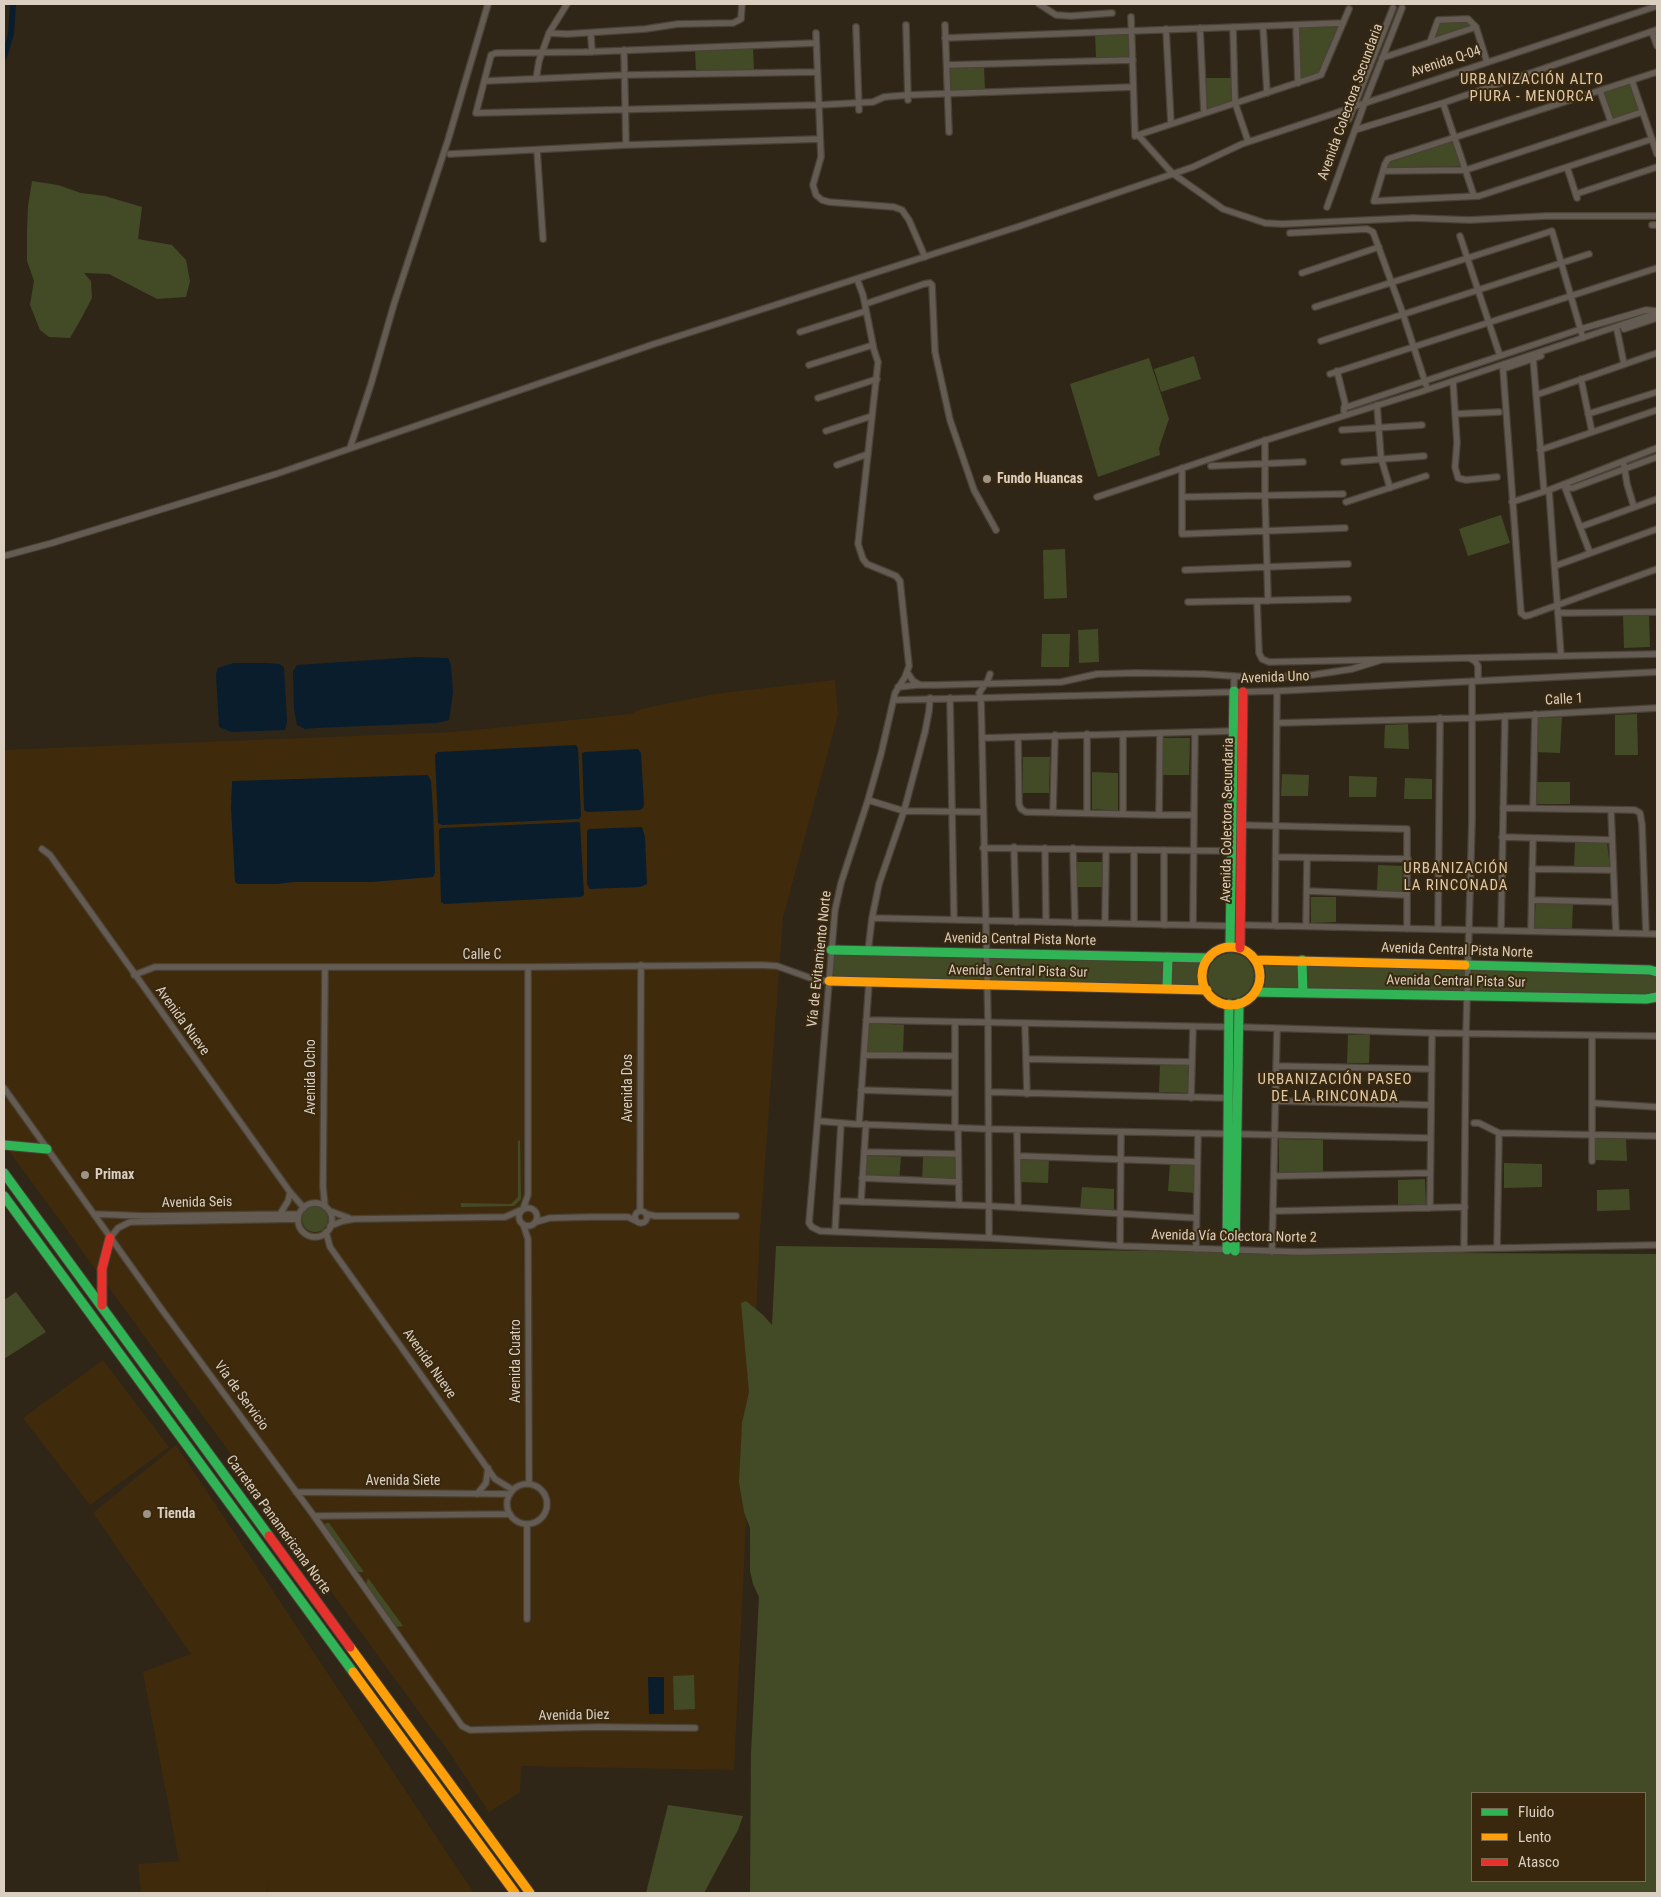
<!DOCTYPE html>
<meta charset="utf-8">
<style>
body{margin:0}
#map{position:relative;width:1661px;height:1897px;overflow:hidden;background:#2f2618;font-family:"Roboto Condensed",sans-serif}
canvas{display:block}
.frame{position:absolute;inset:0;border:5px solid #dacfc1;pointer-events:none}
.legend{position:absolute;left:1471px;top:1792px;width:175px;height:90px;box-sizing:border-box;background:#39280e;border:1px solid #796b56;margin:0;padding:6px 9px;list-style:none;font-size:15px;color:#dacfc1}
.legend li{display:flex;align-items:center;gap:10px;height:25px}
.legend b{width:25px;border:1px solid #796b56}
</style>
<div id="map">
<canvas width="1661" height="1897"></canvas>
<div class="frame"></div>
<ul class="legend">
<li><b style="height:6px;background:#30b455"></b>Fluido</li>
<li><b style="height:6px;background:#ff9f0a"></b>Lento</li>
<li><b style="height:6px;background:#e5322d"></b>Atasco</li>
</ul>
</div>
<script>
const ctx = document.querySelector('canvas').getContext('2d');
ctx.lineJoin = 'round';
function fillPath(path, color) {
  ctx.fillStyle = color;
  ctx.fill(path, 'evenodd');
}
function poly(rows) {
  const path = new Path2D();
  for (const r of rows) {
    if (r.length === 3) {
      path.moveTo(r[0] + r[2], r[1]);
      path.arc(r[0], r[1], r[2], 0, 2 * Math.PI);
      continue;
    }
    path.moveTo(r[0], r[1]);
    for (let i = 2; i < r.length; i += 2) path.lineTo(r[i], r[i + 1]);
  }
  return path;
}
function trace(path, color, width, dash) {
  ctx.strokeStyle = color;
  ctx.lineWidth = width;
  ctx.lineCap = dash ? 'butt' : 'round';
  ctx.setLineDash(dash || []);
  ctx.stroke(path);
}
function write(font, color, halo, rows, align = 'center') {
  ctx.font = font + ' "Roboto Condensed",sans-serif';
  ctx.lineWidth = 4;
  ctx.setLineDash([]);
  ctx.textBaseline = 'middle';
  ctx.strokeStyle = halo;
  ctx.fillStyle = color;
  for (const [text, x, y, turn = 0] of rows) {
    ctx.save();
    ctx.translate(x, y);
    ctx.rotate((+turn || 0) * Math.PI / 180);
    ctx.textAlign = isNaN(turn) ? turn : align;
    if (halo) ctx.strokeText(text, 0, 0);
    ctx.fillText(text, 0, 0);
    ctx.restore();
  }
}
fillPath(poly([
 [835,680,838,715,783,917,760,1231,734,1770,521,1766,520,1792,489,1812,441,1740,436,1735,4,1144,4,750,455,732,631,714,641,709,715,694],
 [103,1360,169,1447,90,1505,23,1418],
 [176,1445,447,1853,474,1893,268,1893,267,1880,267,1893,141,1893,138,1864,179,1861,143,1672,191,1654,93,1513]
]), '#3f2b0c');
fillPath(poly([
 [1467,20,1470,24,1469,27,1438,38,1436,36,1439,22],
 [1336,26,1338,28,1321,72,1302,79,1300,77,1299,27],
 [1129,33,1130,57,1096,58,1095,34],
 [753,48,754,71,696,73,695,50],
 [984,66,985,91,950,92,949,67],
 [1204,78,1232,78,1233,101,1207,110,1205,109],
 [1630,83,1639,110,1614,119,1604,93,1605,90],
 [1452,141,1454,142,1461,166,1389,168,1387,166,1389,161],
 [32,181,58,185,81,193,105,196,142,207,138,239,172,245,186,260,190,281,186,297,157,299,109,274,84,273,91,281,92,298,81,319,70,338,49,337,40,330,30,305,34,281,27,261,27,231,28,206],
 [1194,356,1201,379,1161,392,1154,369],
 [1149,358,1169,419,1159,448,1160,455,1098,477,1070,384],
 [1501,515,1510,543,1468,556,1459,529],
 [1065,549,1067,598,1044,599,1043,550],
 [1649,614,1650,647,1624,648,1623,615],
 [1098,629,1099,662,1079,663,1078,630],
 [1042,634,1070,634,1069,667,1041,667],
 [1637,714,1638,755,1615,755,1615,715],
 [1562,717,1560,753,1535,752,1536,718],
 [1408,724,1409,749,1384,748,1385,725],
 [1163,738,1190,738,1189,775,1163,775],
 [1023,757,1050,757,1049,793,1023,793],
 [1092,772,1118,773,1118,811,1092,809],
 [1282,774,1309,775,1308,796,1281,796],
 [1349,776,1377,777,1376,797,1349,797],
 [1405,778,1432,779,1432,799,1404,799],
 [1535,782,1570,782,1570,804,1535,804],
 [1575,842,1607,843,1610,867,1574,867],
 [1077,862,1102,862,1103,887,1077,887],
 [1378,865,1403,866,1402,891,1377,891],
 [1311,897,1336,897,1336,922,1311,923],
 [1536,903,1573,904,1572,929,1536,929,1534,926],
 [837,953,982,957,984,977,982,980,837,978,832,973,832,957],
 [1231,976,23],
 [990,958,1164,961,1164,984,1161,986,993,982,989,978],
 [1175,959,1204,961,1201,975,1203,987,1175,987,1171,985,1171,963],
 [1264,963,1298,964,1299,988,1264,988,1266,975],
 [1306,964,1466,968,1465,990,1464,991,1308,989,1306,988],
 [1473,969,1649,972,1657,975,1657,994,1653,996,1473,993,1471,991,1471,972],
 [870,1023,904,1025,903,1053,869,1053,866,1050,868,1025],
 [1348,1035,1370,1035,1369,1063,1347,1063],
 [1160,1064,1189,1064,1188,1093,1159,1092],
 [1596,1138,1626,1139,1627,1161,1596,1160],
 [1279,1139,1323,1140,1323,1172,1279,1173],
 [520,1140,521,1199,514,1206,461,1207,461,1203,511,1204,518,1197,518,1141],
 [863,1155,901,1157,899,1182,860,1179],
 [923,1157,958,1157,957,1183,922,1182],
 [1020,1158,1049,1159,1048,1183,1020,1182],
 [1170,1163,1196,1163,1195,1193,1168,1191],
 [1504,1163,1542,1164,1542,1187,1504,1188],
 [1425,1179,1426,1204,1398,1205,1398,1180],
 [1082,1187,1114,1189,1114,1213,1080,1210],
 [1629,1189,1630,1210,1597,1211,1597,1190],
 [315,1219,13],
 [776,1246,1230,1252,1657,1254,1657,1893,750,1893,751,1753,759,1597,753,1584,750,1571,750,1528,744,1512,739,1482,742,1423,749,1392,741,1303,746,1301,762,1314,772,1325],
 [1472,1793,1645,1793,1645,1881,1472,1881],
 [16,1292,46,1332,4,1359,4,1300],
 [326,1523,329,1523,364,1572,358,1572,324,1526],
 [368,1578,403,1626,396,1627,366,1584],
 [694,1675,695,1709,674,1710,673,1676],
 [668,1805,743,1816,738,1830,704,1893,646,1893]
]), '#434a26');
fillPath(poly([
 [417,657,448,658,451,665,453,692,449,720,437,723,316,728,305,729,297,725,294,709,293,671,297,665],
 [234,663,267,663,279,664,284,667,287,722,285,730,232,732,219,727,216,674,218,668],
 [576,745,578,748,581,816,579,819,442,825,438,823,435,755,438,752],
 [638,749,641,753,644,805,643,808,640,810,587,812,584,810,582,753,585,752],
 [428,775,431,781,433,810,435,873,433,877,371,882,294,882,277,884,238,884,235,882,231,808,232,781],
 [579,822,580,823,584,895,581,897,444,904,441,902,439,830,441,828],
 [642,827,645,837,647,884,640,887,590,889,587,884,587,831,589,829],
 [648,1677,664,1677,664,1714,649,1714]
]), '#091d2d');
trace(poly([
 [4,57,11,34,13,4]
]), '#091d2d', 6);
const street = poly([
 [1039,4,1056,15,1071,16,1112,13],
 [1131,17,1135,136,1321,75,1349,9],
 [906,25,908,100],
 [945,25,949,132],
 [1296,25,1298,83],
 [1263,26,1267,93],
 [856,27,859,110],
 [1233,27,1235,103,1248,141],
 [1200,28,1204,113],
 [1166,29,1171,124],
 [1652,32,1657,46],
 [549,33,567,34,645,29,678,24,733,23,741,19,742,4],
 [816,33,821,157,813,185,816,195,822,200,829,202,894,207,902,210,909,220,925,257],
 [591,36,592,52],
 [945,38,1343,23],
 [1430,42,1438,20,1468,19,1476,27,1487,62],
 [816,43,584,52,496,53,491,55,476,113,818,105,873,102,884,97,908,95,1133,87],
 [624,50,626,145],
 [1382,58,1476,27],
 [947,65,1133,60],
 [536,79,539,61,549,33,567,4],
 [485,81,624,75,817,72],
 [1632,81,1657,154],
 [1600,91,1611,122],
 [1443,103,1474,196],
 [1349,119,1393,8],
 [1355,130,1443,103,1656,30],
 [1138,135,1172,173,1223,209,1265,223,1282,224,1413,218,1470,220,1546,216,1657,216],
 [1652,139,1479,196,1374,201,1385,164,1388,159,1657,72],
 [537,150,543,239],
 [450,154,626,145,820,139],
 [1567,167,1577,198],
 [1383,171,1466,170,1642,112],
 [1576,194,1657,167],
 [1327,207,1365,102,1402,8],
 [1652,225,1657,225],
 [1290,233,1367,229,1373,232,1403,314,1426,385],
 [1460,236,1500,356],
 [1302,273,1379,247],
 [857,279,863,295,874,350,878,362,858,544,863,559,867,564,896,576,900,581,909,666,905,677,895,693,881,754,868,800,841,883,835,910,809,1223,812,1227,820,1231,989,1238,1120,1246,1299,1252,1657,1245],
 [865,304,924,284,930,283,932,285,935,352,950,420,974,490,996,530],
 [1315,307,1552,231,1583,338],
 [1624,329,1657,318],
 [1617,330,1624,364],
 [800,332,866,311],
 [1321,341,1589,254],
 [1541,356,1503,369,1521,613,1525,616,1530,615,1657,569],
 [1533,357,1544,491],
 [809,365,873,345],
 [1337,371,1345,403,1344,411],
 [1330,374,1657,268],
 [1581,379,1592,432],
 [1453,381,1457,443,1455,467,1458,478,1466,480,1497,477],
 [1536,395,1657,353],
 [818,398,877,379],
 [1377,405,1381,458,1390,488],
 [1344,408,1581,329,1646,310,1657,311],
 [1455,414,1499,412],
 [1588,414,1657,392],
 [1342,430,1422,425],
 [826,431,872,416],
 [1265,440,1265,496,1268,601],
 [350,448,371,384,394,304,448,140,488,4],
 [1540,450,1657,410],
 [1344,462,1424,456],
 [837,465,868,454],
 [1624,465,1627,484,1634,507],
 [1211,466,1303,462],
 [1182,468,1182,534,1345,528],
 [1564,485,1590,553],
 [1565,488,1573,488,1657,457],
 [1549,490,1561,656],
 [1097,497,1260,442,1420,392,1657,313],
 [1184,497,1343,494],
 [1346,502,1426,476],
 [1512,502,1549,490,1657,448],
 [1580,527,1657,499],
 [4,556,52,543,276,474,651,345,1017,227,1193,167,1242,144,1657,6],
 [1555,566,1657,529],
 [1185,570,1348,564],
 [1257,601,1259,653,1262,659,1269,662,1657,654],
 [1188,602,1348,599],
 [1558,613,1657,612],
 [1469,658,1475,661,1478,666,1478,681],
 [907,672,913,681,920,685,935,685,1061,682,1097,674,1136,673,1204,674,1261,678,1312,675,1352,669,1381,660],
 [898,687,918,685],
 [1234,691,1234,676],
 [950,698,954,920],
 [894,700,1277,691,1657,672],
 [1277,723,1473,718,1657,708],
 [1160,733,1159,815,1194,815,1195,732],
 [1087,734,1087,813],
 [1018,737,1019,804,1021,809,1026,812,1159,815],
 [982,738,1233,731],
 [868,800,904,811,983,812],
 [1503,808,1635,810,1640,813,1642,824,1646,933],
 [1533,808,1535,714],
 [1611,810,1616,933],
 [1053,811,1055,735],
 [1123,814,1123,734],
 [1239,825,1407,829,1407,929],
 [1502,837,1612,840],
 [1014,847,1016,922],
 [983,848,1232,851],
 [1045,848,1046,922],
 [1073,848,1075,923],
 [42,849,50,855,290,1192,304,1208],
 [1276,857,1408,859],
 [1532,869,1613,870],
 [1307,891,1407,895],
 [1532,900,1614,902],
 [872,918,1231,926],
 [1105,923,1106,850],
 [1134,924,1134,850],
 [1164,925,1164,850],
 [1193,925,1194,815],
 [1241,925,1657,934],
 [1275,926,1277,691],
 [1306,926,1307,858],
 [1438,929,1440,718],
 [1501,930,1505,716],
 [1531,931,1533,838],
 [868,951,872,918,879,884,904,811,925,732,929,711,930,698],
 [325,968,323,1187,325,1207],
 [134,975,155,967,528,967,761,965,777,966,816,980,829,981],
 [866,1020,1230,1027],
 [955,1022,955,1127],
 [1025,1024,1027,1094],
 [1239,1027,1432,1033,1657,1036],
 [1592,1036,1592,1161],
 [864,1055,955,1056],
 [1026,1059,1192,1062],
 [1276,1066,1431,1069],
 [4,1088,160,1307,314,1516,462,1726,470,1730,598,1727,695,1728],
 [861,1090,954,1093],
 [989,1092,1228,1098],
 [1191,1098,1193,1027],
 [1276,1101,1431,1105],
 [1592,1103,1657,1107],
 [818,1121,854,1124,989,1129,1430,1138],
 [1474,1123,1479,1123,1499,1133,1657,1136],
 [859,1124,869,982],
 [958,1128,959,1205],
 [1017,1130,1018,1208],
 [864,1152,958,1154],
 [1018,1156,1197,1162],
 [1274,1176,1430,1173],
 [862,1178,959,1182],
 [837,1201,990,1206,1196,1218],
 [861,1202,866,1124],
 [315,1220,17],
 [528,1217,9],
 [1430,1208,1432,1033],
 [523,1209,528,1195,528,967],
 [640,1210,641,965],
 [641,1217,6],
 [330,1211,349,1218],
 [1274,1211,1465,1207],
 [94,1214,145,1216,299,1214],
 [280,1214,288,1201,290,1192],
 [646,1214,655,1216,736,1216],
 [536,1222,550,1218,590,1217,628,1217,636,1221],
 [523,1224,528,1239,529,1483],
 [330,1226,343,1221,354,1219,505,1217,521,1210],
 [835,1231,841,1123],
 [326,1232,330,1247,495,1479,513,1490],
 [110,1238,118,1228,130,1222,298,1219],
 [989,1238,988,1022,982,738,981,698,979,693,988,680,990,674],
 [1120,1246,1121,1132],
 [1497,1248,1499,1133],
 [1196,1249,1198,1133],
 [1464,1249,1466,1033,1472,820,1472,681],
 [1272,1252,1277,1029],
 [527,1504,20],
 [296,1492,510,1494],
 [477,1494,486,1483,488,1468],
 [314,1516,510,1514],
 [527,1619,527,1524]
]);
const fast = poly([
 [1230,947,1234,691],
 [831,950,1209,958],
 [1302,960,1303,993],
 [1465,965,1650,970,1657,972],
 [1167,988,1168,957],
 [1255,992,1646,999,1657,997],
 [4,1145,47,1149],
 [4,1173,269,1536],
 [4,1196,353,1672],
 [1227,1250,1229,1004],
 [1235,1251,1239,1003]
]);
const slow = poly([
 [1231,976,29],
 [1255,960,1465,965],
 [829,981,1207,990],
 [350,1647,530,1893],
 [353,1672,515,1893]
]);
const jam = poly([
 [1240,948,1243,692],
 [102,1305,102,1269,110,1238],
 [269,1536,350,1647]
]);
trace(street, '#4a4237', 8);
trace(fast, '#4a4237', 11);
trace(slow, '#4a4237', 11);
trace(jam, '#4a4237', 11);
trace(street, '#645c52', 5.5);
trace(fast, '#30b455', 9);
trace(slow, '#ff9f0a', 9);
trace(jam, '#e5322d', 9);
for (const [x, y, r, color] of [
 [987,479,5,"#9e9486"],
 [85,1175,5,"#9e9486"],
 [147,1514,5,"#9e9486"]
]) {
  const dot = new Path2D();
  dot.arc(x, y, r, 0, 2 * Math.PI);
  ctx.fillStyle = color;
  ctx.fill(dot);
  trace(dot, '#39280e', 2);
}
write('14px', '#dacfc1', '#39280e', [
 ["Avenida Q-04",1446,62,-18],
 ["Avenida Colectora Secundaria",1351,102,-70],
 ["Avenida Uno",1275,678,-2],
 ["Calle 1",1564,700,-3],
 ["Avenida Colectora Secundaria",1228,820,-89],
 ["Avenida Central Pista Norte",1020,940,1],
 ["Avenida Central Pista Norte",1457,951,2],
 ["Calle C",482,955],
 ["Vía de Evitamiento Norte",820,959,-84],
 ["Avenida Central Pista Sur",1018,972,1],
 ["Avenida Central Pista Sur",1456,982,1],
 ["Avenida Nueve",182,1021,54],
 ["Avenida Ocho",311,1077,-90],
 ["Avenida Dos",628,1088,-90],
 ["Avenida Seis",197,1203,-1],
 ["Avenida Vía Colectora Norte 2",1234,1237,1],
 ["Avenida Cuatro",516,1361,-90],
 ["Avenida Nueve",429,1364,55],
 ["Vía de Servicio",241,1396,54],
 ["Avenida Siete",403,1481],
 ["Carretera Panamericana Norte",278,1525,54],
 ["Avenida Diez",574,1716,-1]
]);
write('bold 14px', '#dacfc1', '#39280e', [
 ["Fundo Huancas",997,479],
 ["Primax",95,1175],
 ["Tienda",157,1514]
], 'left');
ctx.letterSpacing = '1px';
write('15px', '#dfc9ab', '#39280e', [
 ["URBANIZACIÓN ALTO",1532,80],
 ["PIURA - MENORCA",1532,97],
 ["URBANIZACIÓN",1456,869],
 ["LA RINCONADA",1456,886],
 ["URBANIZACIÓN PASEO",1335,1080],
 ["DE LA RINCONADA",1335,1097]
]);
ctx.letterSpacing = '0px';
</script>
